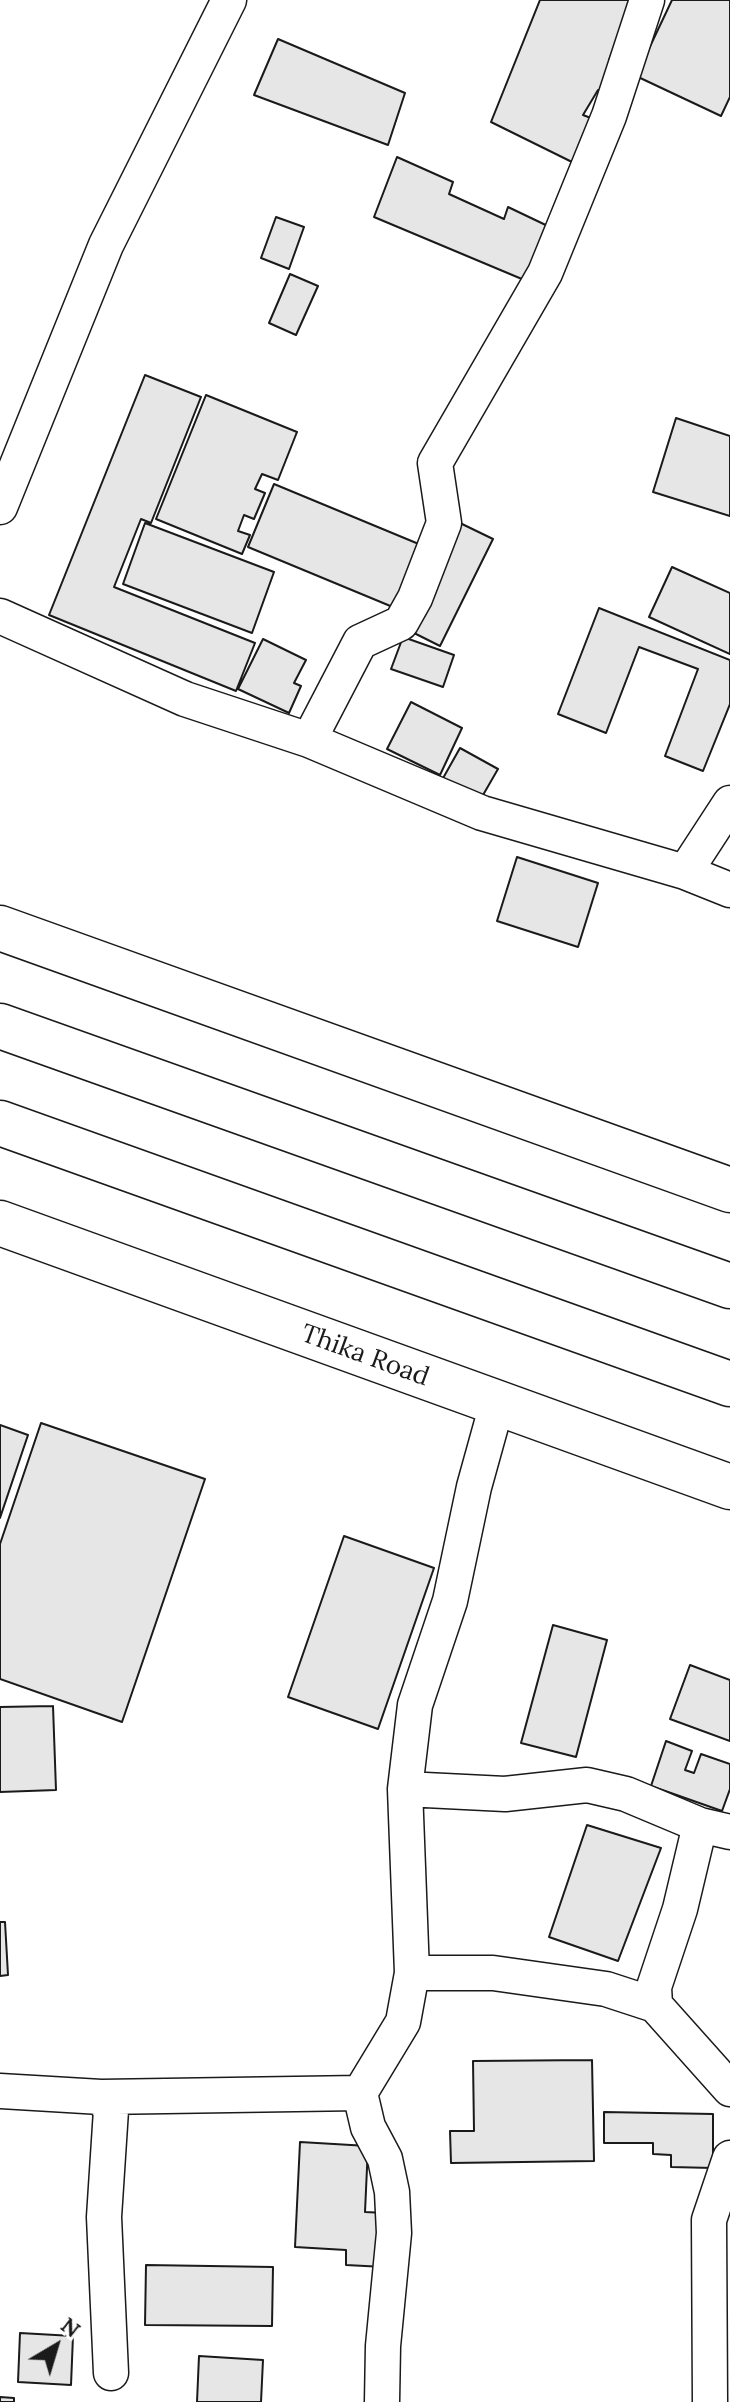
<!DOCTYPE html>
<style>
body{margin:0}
#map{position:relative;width:730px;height:2402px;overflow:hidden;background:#fff;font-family:Lora,serif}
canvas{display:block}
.north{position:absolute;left:16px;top:2306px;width:80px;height:80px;-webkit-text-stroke:6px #fff;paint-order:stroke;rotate:38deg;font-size:22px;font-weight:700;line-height:32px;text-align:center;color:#1a1a1a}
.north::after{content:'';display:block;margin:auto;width:28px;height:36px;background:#1a1a1a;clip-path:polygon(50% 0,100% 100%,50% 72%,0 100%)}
</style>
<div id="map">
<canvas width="730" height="2402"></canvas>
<div class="north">N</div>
</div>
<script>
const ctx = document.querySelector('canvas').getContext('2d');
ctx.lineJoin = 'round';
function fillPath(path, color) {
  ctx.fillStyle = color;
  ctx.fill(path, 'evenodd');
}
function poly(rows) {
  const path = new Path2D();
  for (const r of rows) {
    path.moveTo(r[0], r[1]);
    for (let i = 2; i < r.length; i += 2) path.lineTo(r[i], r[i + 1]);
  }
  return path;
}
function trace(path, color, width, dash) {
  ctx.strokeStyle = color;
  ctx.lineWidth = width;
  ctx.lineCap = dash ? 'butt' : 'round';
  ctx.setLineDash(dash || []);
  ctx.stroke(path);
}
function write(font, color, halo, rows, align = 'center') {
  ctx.font = font + ' Lora,serif';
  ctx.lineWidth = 6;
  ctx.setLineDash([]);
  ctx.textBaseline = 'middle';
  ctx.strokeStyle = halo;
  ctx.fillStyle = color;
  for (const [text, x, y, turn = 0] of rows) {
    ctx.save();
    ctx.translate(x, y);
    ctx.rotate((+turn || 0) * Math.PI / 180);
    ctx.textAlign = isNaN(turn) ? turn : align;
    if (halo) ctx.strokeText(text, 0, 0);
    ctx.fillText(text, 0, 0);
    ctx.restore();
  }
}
const building = poly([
 [540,0,633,0,609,60,618,66,606,93,598,90,583,115,596,120,572,162,491,122,540,0],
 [672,0,730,0,730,97,721,116,636,76,672,0],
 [278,39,405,93,388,145,254,95,278,39],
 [397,157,453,182,449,194,504,219,508,207,552,228,529,282,374,217,397,157],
 [276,217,304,227,289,269,261,258,276,217],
 [290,274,318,286,296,335,269,323,290,274],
 [145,375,201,397,151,523,141,519,114,587,255,643,236,691,49,615,145,375],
 [206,395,297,432,278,480,262,474,255,489,265,493,254,519,244,515,238,531,250,535,242,554,156,519,206,395],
 [676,418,730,436,730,516,653,492,676,418],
 [274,484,426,547,400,610,248,547,274,484],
 [145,523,274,572,252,633,123,584,145,523],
 [460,523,493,539,440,646,408,630,460,523],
 [672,567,730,593,730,654,649,617,672,567],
 [599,608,730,660,730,704,703,771,665,756,698,669,639,647,606,733,558,714,599,608],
 [403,637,454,655,443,687,391,669,403,637],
 [263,639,306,660,294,683,301,686,289,713,238,689,263,639],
 [411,702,462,728,440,775,387,749,411,702],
 [460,748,498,769,479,802,442,780,460,748],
 [517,857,598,883,578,947,497,921,517,857],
 [41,1423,205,1479,122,1722,0,1679,0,1544,41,1423],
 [0,1425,28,1435,0,1518,0,1425],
 [344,1536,434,1568,378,1729,288,1697,344,1536],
 [553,1625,607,1640,576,1757,521,1743,553,1625],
 [690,1665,730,1680,730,1741,670,1719,690,1665],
 [53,1706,56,1790,0,1792,0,1707,53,1706],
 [666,1741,692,1751,685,1770,694,1773,701,1754,730,1764,730,1789,722,1811,651,1786,666,1741],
 [587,1825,661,1848,618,1961,549,1937,587,1825],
 [0,1922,5,1922,8,1975,0,1976,0,1922],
 [592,2060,594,2161,451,2163,450,2131,474,2131,473,2061,592,2060],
 [604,2112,713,2114,713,2168,671,2167,671,2155,653,2154,653,2143,604,2143,604,2112],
 [300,2142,368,2146,365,2212,386,2213,384,2267,346,2265,346,2250,295,2247,300,2142],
 [146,2265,273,2267,272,2326,145,2325,146,2265],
 [20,2333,73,2336,71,2385,18,2382,20,2333],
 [199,2356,263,2360,261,2402,197,2402,199,2356],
 [0,2397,14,2398,14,2402,0,2402,0,2397]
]);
fillPath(building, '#e6e6e6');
trace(building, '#1a1a1a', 2);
const street = poly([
 [0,507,106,245,229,0],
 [0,616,185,699,309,740,482,813,685,872,730,890],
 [309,740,360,642,401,623,415,598,444,523,435,463,545,273,609,116,647,0],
 [685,872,730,803],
 [497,1404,474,1487,450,1601,415,1705,405,1789,505,1794,587,1785,626,1794,700,1825,730,1832],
 [700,1825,680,1909,654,1987,655,2005,730,2089],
 [412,1973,493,1973,606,1989,655,2005],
 [0,2091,101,2097,360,2093,368,2127,385,2159,392,2192,394,2233,383,2346,382,2402],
 [360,2093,403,2022,412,1973,405,1789],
 [101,2097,111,2110,104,2217,111,2373],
 [710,2402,709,2220,730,2158]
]);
const secondary = poly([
 [0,928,730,1190],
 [0,1223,730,1487]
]);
const highway = poly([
 [0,1026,730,1286],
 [0,1123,730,1384]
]);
trace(street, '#1a1a1a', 37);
trace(secondary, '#1a1a1a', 47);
trace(highway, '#1a1a1a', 47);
trace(street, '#fff', 34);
trace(secondary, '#fff', 44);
trace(highway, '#fff', 44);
write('26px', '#1a1a1a', '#fff', [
 ["Thika Road",365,1356,20]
]);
</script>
